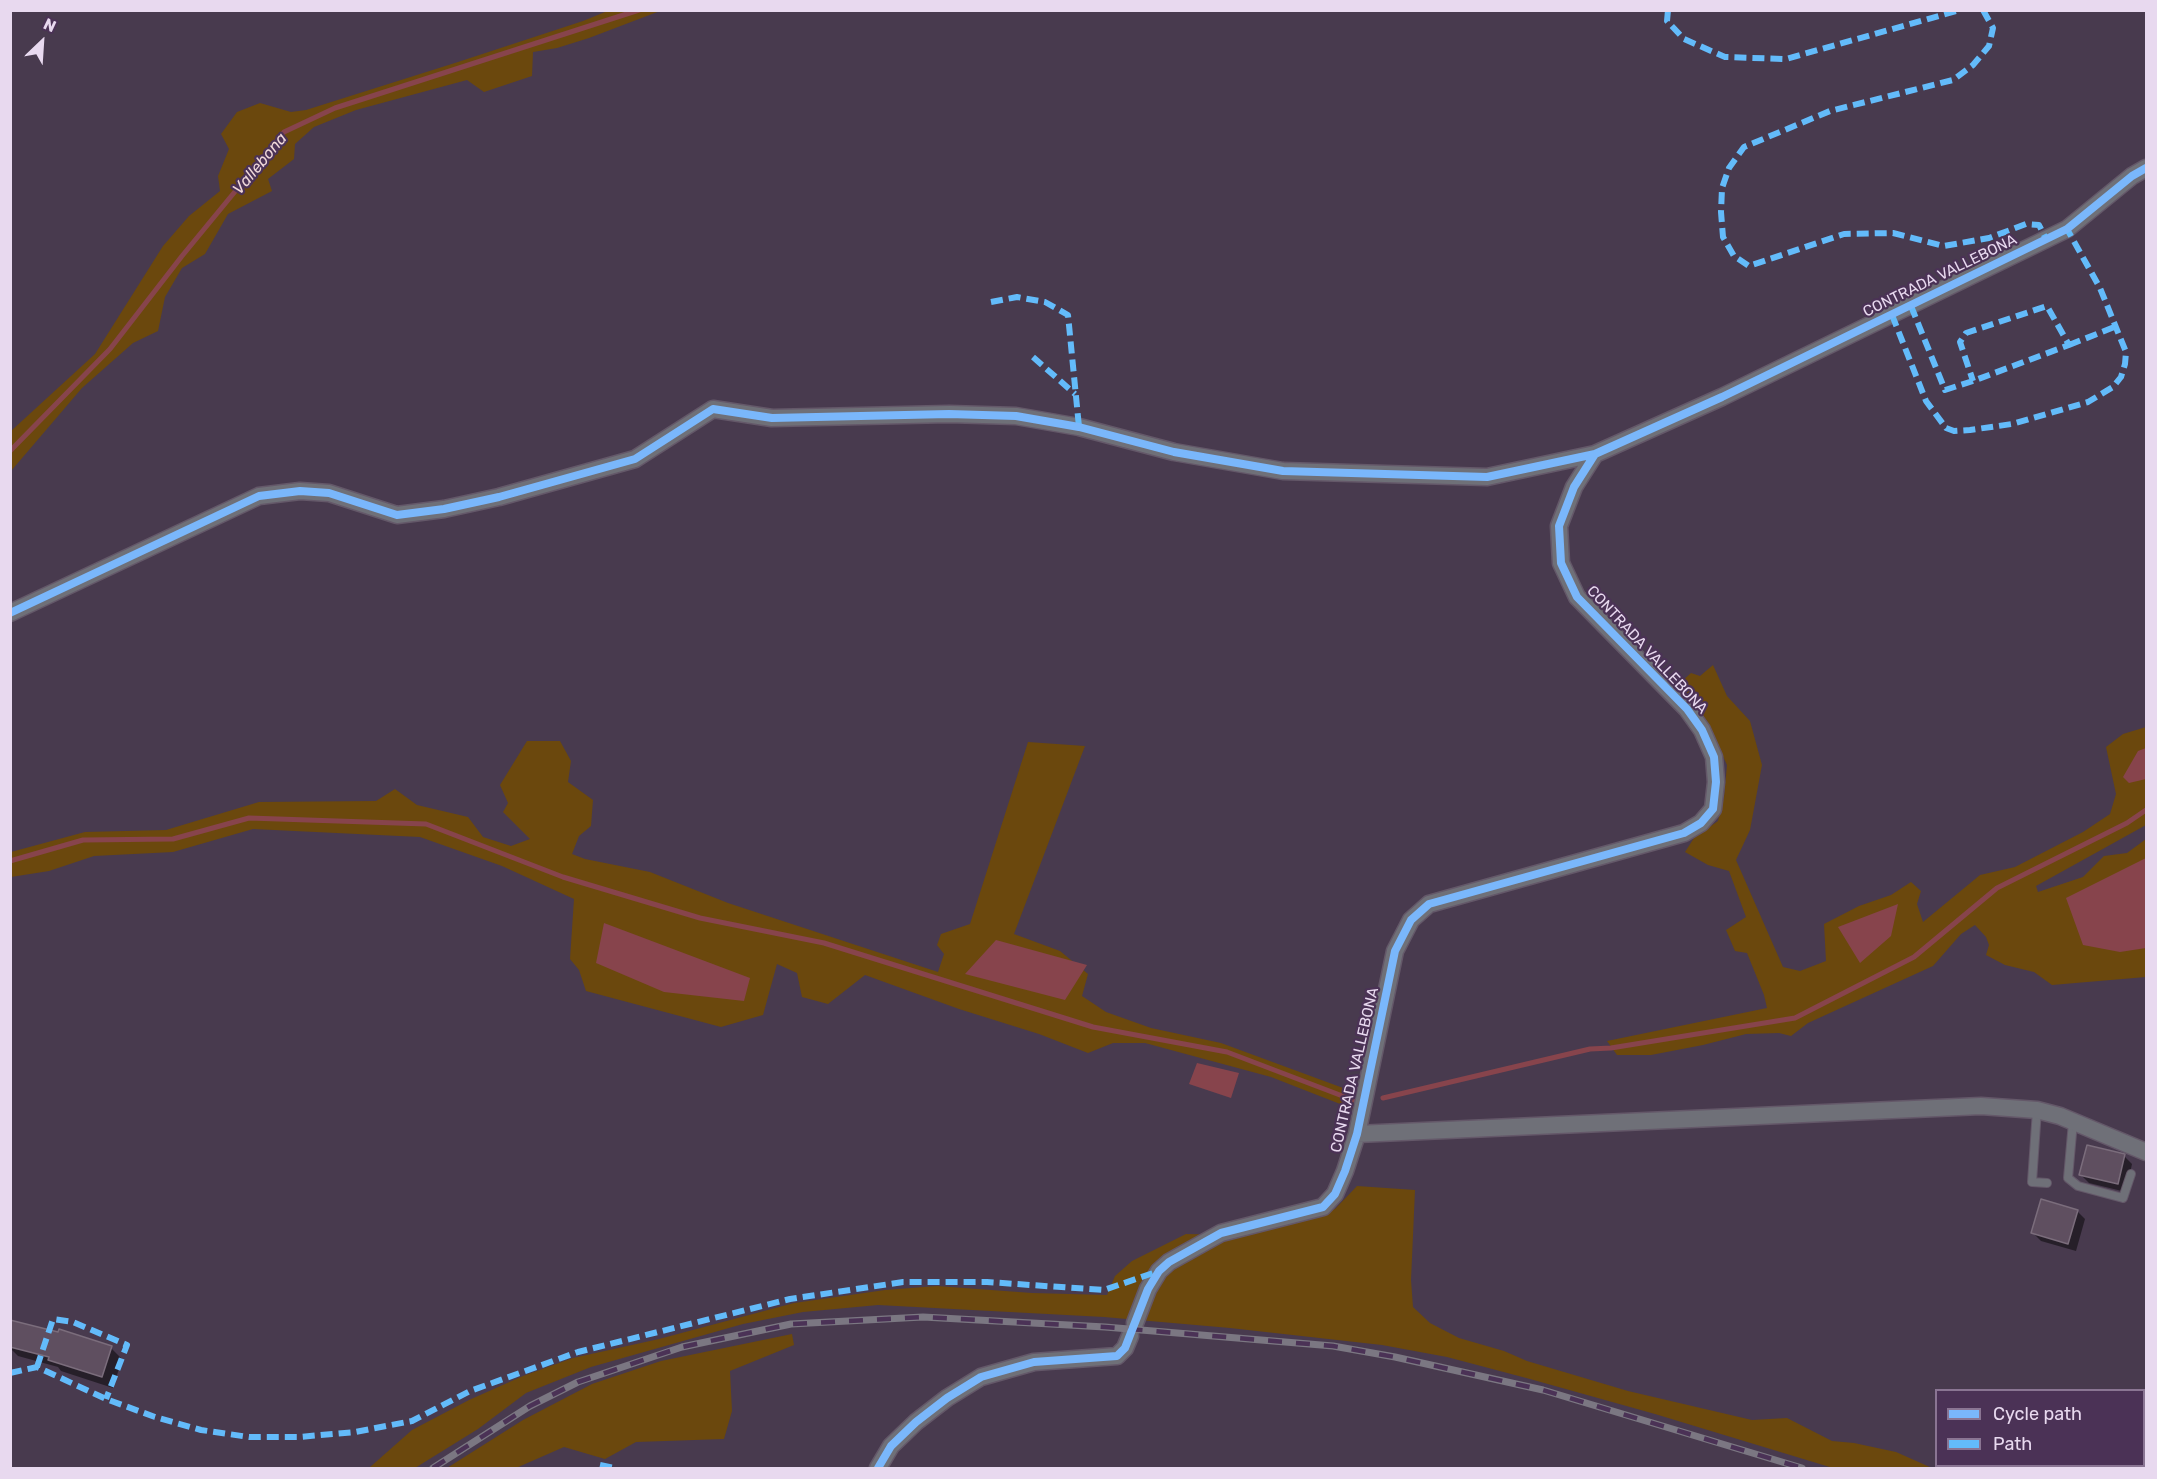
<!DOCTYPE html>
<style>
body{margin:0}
#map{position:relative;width:2157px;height:1479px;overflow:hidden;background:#483a4e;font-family:Rubik,sans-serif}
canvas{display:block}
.frame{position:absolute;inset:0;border:12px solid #e8d9ef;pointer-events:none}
.legend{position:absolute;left:1935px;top:1389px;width:210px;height:78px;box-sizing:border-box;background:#4b3256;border:2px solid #8a7593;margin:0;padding:8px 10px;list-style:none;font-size:18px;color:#e8d9ef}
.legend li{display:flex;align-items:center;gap:12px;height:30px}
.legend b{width:30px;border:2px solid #8a7593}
.north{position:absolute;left:12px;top:12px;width:60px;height:60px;-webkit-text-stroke:4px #4b3256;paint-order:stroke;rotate:25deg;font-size:16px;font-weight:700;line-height:24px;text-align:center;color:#e8d9ef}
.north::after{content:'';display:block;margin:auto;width:21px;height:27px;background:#e8d9ef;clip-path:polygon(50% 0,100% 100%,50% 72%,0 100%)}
</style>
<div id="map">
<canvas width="2157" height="1479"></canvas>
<div class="frame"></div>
<ul class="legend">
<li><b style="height:8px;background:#7ab7fb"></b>Cycle path</li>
<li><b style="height:8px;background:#63bbfa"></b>Path</li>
</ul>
<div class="north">N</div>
</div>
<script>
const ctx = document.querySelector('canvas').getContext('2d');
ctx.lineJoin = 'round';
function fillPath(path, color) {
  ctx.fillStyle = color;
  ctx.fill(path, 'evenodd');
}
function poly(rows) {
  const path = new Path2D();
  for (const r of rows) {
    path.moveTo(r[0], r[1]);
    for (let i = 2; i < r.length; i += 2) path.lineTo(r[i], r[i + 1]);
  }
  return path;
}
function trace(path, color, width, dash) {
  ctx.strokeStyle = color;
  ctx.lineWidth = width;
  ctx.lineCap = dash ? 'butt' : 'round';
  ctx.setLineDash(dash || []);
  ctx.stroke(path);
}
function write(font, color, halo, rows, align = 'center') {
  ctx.font = font + ' Rubik,sans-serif';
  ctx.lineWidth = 4.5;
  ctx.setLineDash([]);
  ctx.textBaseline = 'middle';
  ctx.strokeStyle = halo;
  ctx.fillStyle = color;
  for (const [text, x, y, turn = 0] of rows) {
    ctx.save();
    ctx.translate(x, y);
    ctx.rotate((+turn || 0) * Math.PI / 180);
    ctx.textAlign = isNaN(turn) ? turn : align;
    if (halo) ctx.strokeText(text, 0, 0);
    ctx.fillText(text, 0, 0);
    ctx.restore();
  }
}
fillPath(poly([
 [610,10,660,11,589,38,557,48,533,52,532,76,484,92,467,80,356,110,314,127,295,144,294,159,268,179,272,191,228,214,205,254,182,268,165,297,158,331,133,343,82,388,11,471,11,431,95,354,163,246,189,216,220,191,218,176,229,149,221,134,237,112,260,103,291,112,306,110,458,62,583,21],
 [1713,665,1727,696,1750,721,1762,765,1750,830,1736,860,1783,967,1800,971,1826,961,1824,924,1859,906,1891,895,1911,882,1921,891,1917,904,1923,922,1980,875,2015,867,2083,832,2110,814,2116,794,2106,747,2123,734,2146,727,2146,825,2036,886,2038,892,2083,877,2104,856,2127,853,2146,839,2146,977,2052,985,2034,972,2005,965,1986,955,1989,945,1986,937,1975,925,1961,934,1933,966,1808,1023,1791,1036,1779,1033,1746,1034,1703,1045,1651,1055,1617,1055,1607,1041,1767,1008,1764,995,1747,953,1735,951,1726,930,1746,917,1729,871,1708,865,1685,852,1694,838,1718,821,1724,797,1727,765,1707,721,1680,683,1691,673,1700,676],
 [527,741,560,741,571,761,568,782,593,800,591,826,579,836,572,854,585,859,650,872,728,903,938,972,944,954,937,945,941,934,970,924,1028,742,1085,746,1014,934,1060,951,1088,974,1082,996,1106,1012,1151,1028,1221,1043,1354,1092,1353,1109,1271,1077,1145,1043,1113,1043,1088,1053,1039,1034,959,1009,865,975,828,1004,802,997,797,973,777,964,763,1015,721,1027,586,991,579,970,570,959,574,899,502,866,420,837,253,829,173,852,94,856,49,871,11,877,11,852,85,832,166,830,259,802,376,801,395,789,417,805,468,817,483,837,511,846,530,839,503,812,508,803,500,785],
 [1357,1186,1415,1190,1411,1280,1413,1307,1430,1323,1459,1338,1504,1351,1527,1361,1628,1391,1752,1420,1787,1418,1832,1441,1854,1443,1896,1452,1932,1468,1833,1468,1655,1414,1530,1379,1447,1357,1382,1345,1230,1328,1104,1317,878,1305,803,1312,743,1324,591,1367,526,1393,478,1429,415,1468,369,1468,412,1430,469,1400,523,1376,573,1358,659,1339,794,1303,885,1290,937,1286,1032,1293,1107,1295,1115,1276,1132,1261,1186,1234,1233,1235,1335,1209],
 [792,1334,794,1345,730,1371,732,1411,724,1439,636,1442,605,1459,564,1447,516,1468,447,1468,523,1420,592,1384,661,1361]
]), '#6b480d');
fillPath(poly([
 [2146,748,2146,779,2129,783,2123,777,2138,751],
 [2146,858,2146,948,2120,952,2083,945,2066,898],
 [1898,904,1891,936,1860,963,1838,927],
 [604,923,750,978,744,1001,664,992,596,963],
 [996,940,1087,965,1065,1000,965,974],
 [1197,1063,1239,1073,1231,1098,1189,1084]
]), '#87444c');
fillPath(poly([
 [2124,1156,2132,1164,2126,1192,2089,1183,2081,1175],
 [2077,1211,2085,1219,2076,1251,2041,1241,2033,1233],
 [10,1331,59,1334,111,1348,122,1359,113,1388,61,1371,58,1367,18,1356,10,1348]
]), '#0007');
trace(poly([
 [10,451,110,349,182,256,284,132,335,108,639,10],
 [10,861,83,840,173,839,249,818,426,824,563,877,700,918,824,943,1093,1027,1227,1052,1353,1100],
 [1383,1098,1590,1049,1611,1048,1795,1018,1914,957,1997,888,2127,823,2146,810]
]), '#87444c', 5);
const building = poly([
 [2087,1145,2125,1154,2118,1184,2079,1175,2087,1145],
 [2041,1199,2078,1210,2068,1244,2031,1233,2041,1199],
 [10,1320,58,1332,59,1329,112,1346,102,1377,48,1360,49,1357,10,1347,10,1320]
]);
fillPath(building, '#5f4f60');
trace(building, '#7b6d7c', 1.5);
const service = poly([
 [2037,1110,2032,1182,2047,1183],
 [2073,1122,2068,1178,2078,1186,2123,1198,2131,1174]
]);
const minor = poly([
 [10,613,259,496,300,491,329,493,397,515,444,509,499,497,635,459,713,409,772,418,949,414,1016,416,1079,427,1174,452,1283,471,1487,477,1595,454],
 [1357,1134,1981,1106,2037,1110,2060,1116,2146,1152],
 [1135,1323,1148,1289,1159,1271,1169,1262,1221,1233,1323,1207,1335,1194,1345,1171,1357,1134,1395,951,1411,920,1429,904,1684,833,1701,823,1713,809,1716,782,1714,757,1702,730,1687,709,1577,597,1561,563,1559,526,1574,487,1595,454,1722,397,2067,229,2132,176,2146,168],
 [878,1468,891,1446,916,1422,947,1398,981,1377,1034,1362,1117,1356,1125,1348,1130,1336]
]);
trace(service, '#645869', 10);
trace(minor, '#645869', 19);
trace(service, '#6f7078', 8);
trace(minor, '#6f7078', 16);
const rail = poly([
 [433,1468,530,1406,578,1382,682,1347,791,1324,923,1317,1105,1327,1333,1346,1395,1357,1543,1390,1802,1468]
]);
trace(rail, '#7b7782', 7);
trace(rail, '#4b3256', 4.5, [14]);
trace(poly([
 [1668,10,1667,21,1684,39,1725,57,1786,59,1960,10],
 [1983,10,1993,28,1989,46,1973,65,1953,80,1830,111,1744,147,1729,168,1722,188,1721,212,1723,237,1734,256,1749,266,1844,234,1893,233,1944,246,1989,238,2026,224,2039,225,2046,239],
 [991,302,1017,297,1045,302,1068,315,1079,427],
 [1911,306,1945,390,1973,381,2069,345,2047,306,1966,333,1960,342,1973,381],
 [1892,315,1926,401,1946,428,1954,431,1970,430,2012,424,2088,402,2113,387,2121,377,2125,364,2126,352,2100,288,2067,229],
 [2069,345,2117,326],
 [1033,357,1075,394],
 [37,1367,53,1319,73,1322,127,1345,106,1399],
 [10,1373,37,1367,106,1399,155,1417,201,1430,249,1437,299,1437,355,1432,412,1421,470,1391,578,1352,790,1299,903,1282,987,1282,1104,1290,1159,1271],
 [600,1465,614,1468]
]), '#63bbfa', 6, [12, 6]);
trace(poly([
 [10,613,259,496,300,491,329,493,397,515,444,509,499,497,635,459,713,409,772,418,949,414,1016,416,1079,427,1174,452,1283,471,1487,477,1595,454],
 [878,1468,891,1446,916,1422,947,1398,981,1377,1034,1362,1117,1356,1125,1348,1148,1289,1159,1271,1169,1262,1221,1233,1323,1207,1335,1194,1345,1171,1357,1134,1395,951,1411,920,1429,904,1684,833,1701,823,1713,809,1716,782,1714,757,1702,730,1687,709,1577,597,1561,563,1559,526,1574,487,1595,454,1722,397,2067,229,2132,176,2146,168]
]), '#7ab7fb', 8);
write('15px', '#e8d9ef', '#4b3256', [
 ["CONTRADA VALLEBONA",1940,276,-26],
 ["CONTRADA VALLEBONA",1647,650,47],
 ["CONTRADA VALLEBONA",1355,1070,-77]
]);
write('italic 16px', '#f0d8d9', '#4b3256', [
 ["Vallebona",260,164,-50]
]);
</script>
